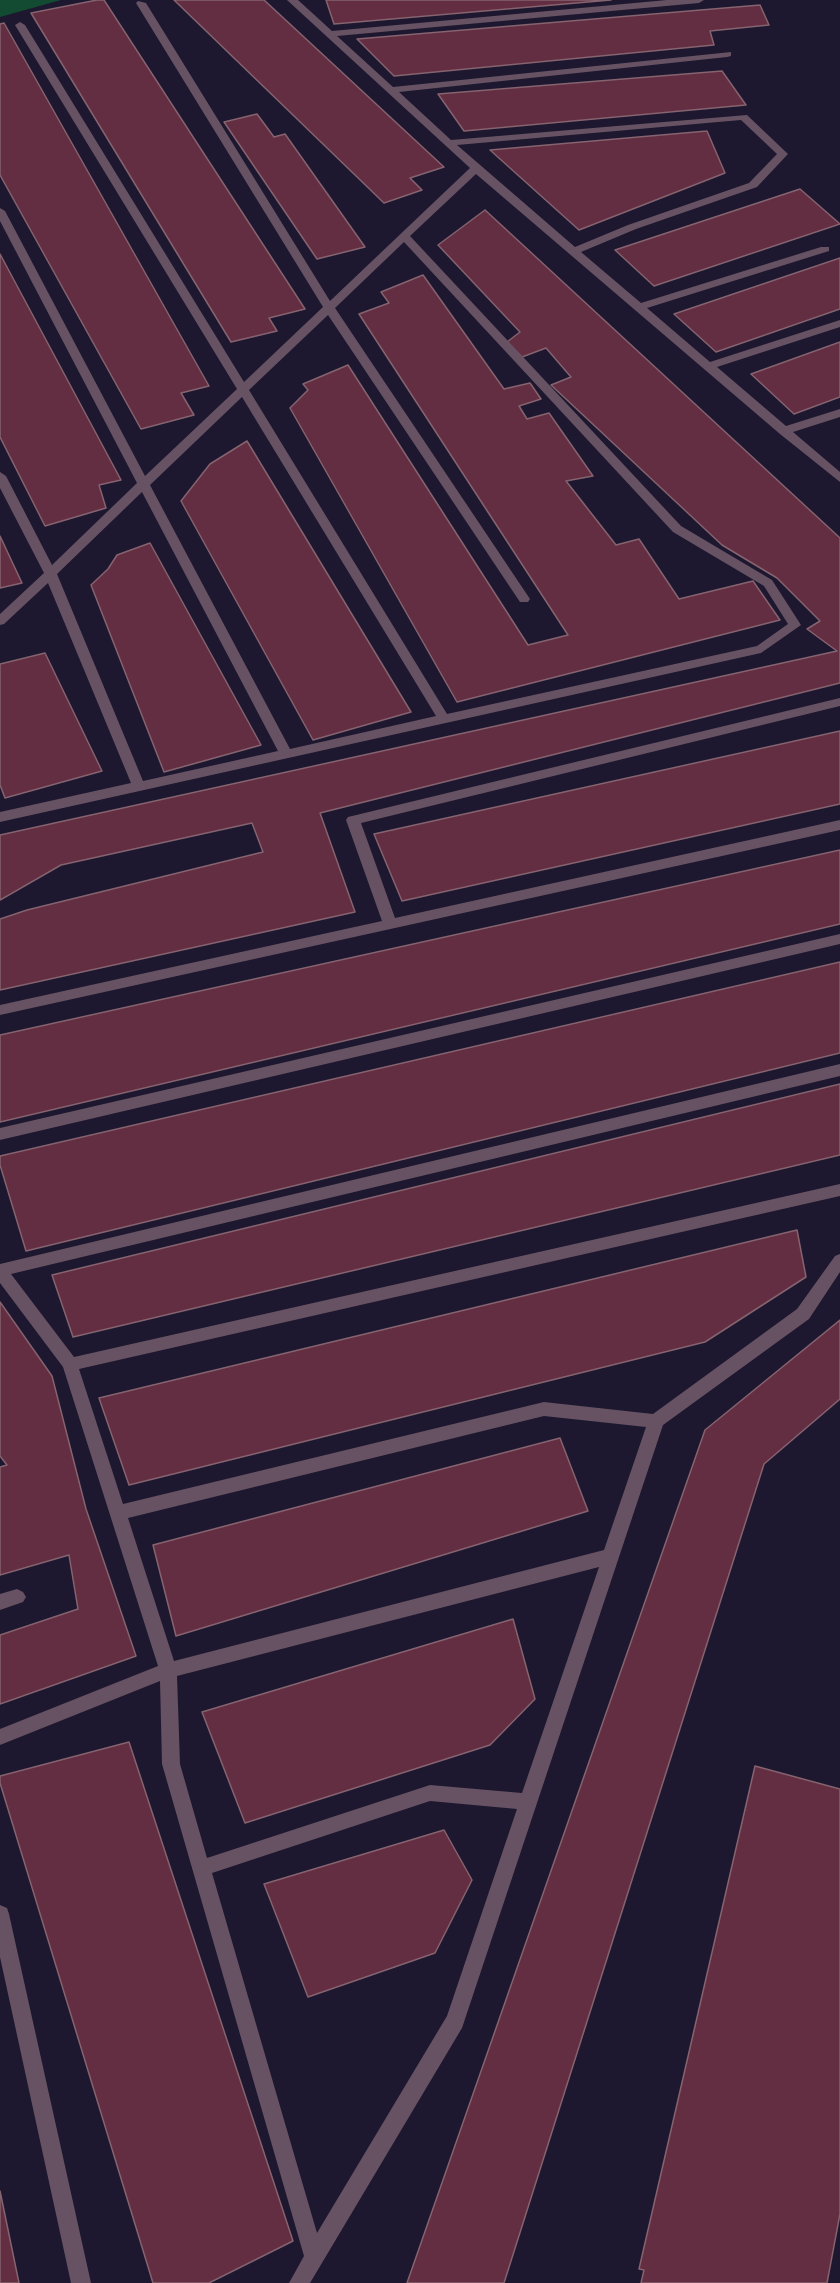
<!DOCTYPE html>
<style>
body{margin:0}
canvas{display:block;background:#1d172f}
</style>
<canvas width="840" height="2283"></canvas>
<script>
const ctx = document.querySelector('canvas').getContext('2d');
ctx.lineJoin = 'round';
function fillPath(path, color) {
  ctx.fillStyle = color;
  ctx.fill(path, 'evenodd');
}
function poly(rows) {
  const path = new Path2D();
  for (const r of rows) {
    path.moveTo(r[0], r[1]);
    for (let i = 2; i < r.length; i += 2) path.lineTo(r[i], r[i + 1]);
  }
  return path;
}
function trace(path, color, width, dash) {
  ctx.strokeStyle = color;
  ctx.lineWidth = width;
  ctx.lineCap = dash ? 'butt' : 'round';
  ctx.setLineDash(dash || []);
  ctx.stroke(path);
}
fillPath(poly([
 [0,0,61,0,0,17]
]), '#124b31');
const building = poly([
 [97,0,104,0,305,309,269,318,277,331,231,342,31,13,97,0],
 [174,0,264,0,444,167,410,178,422,190,384,203,174,0],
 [326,0,611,0,334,24,326,0],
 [760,5,769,25,710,31,714,45,394,76,357,39,760,5],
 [4,23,209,386,181,393,194,415,141,429,0,175,0,24,4,23],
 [722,71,746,105,464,131,438,94,722,71],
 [257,114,274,137,285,134,365,247,317,259,224,122,257,114],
 [707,131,725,173,579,230,490,150,707,131],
 [800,189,840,224,654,286,615,250,800,189],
 [485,210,840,538,840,683,320,813,355,912,0,990,0,919,27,910,263,852,252,823,61,865,0,900,0,835,837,651,807,629,820,621,777,578,722,545,551,385,571,377,546,348,522,357,507,342,520,332,438,245,485,210],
 [0,254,121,480,99,485,106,508,45,526,0,437,0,254],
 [840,258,840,309,716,352,674,314,840,258],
 [423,275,504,389,530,383,541,399,519,406,527,419,549,413,593,476,566,481,616,545,639,539,679,599,753,581,780,620,457,702,290,408,308,390,303,384,348,365,528,645,568,635,359,314,389,303,381,292,423,275],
 [840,342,840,397,794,414,751,374,840,342],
 [247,441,411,712,313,740,181,501,210,464,247,441],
 [0,536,22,583,0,588,0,536],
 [150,543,261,745,164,772,91,585,108,569,117,555,150,543],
 [45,653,102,771,5,798,0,785,0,664,45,653],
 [840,731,840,804,402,901,374,834,840,731],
 [840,850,840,924,0,1122,0,1035,840,850],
 [840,962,840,1053,26,1251,0,1165,0,1156,840,962],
 [840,1084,840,1155,73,1337,52,1275,840,1084],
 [797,1230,806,1277,705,1342,129,1485,99,1398,797,1230],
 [0,1302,52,1376,86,1509,136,1656,0,1704,0,1635,78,1609,69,1555,0,1575,0,1467,7,1465,0,1456,0,1302],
 [840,1320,840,1399,764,1464,504,2283,407,2283,705,1430,840,1320],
 [560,1438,588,1511,176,1636,153,1545,560,1438],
 [513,1619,535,1699,490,1745,245,1823,202,1712,513,1619],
 [129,1742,293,2241,209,2283,153,2283,0,1783,0,1776,129,1742],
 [755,1766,840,1789,840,2214,827,2283,641,2283,644,2270,639,2269,755,1766],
 [444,1830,472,1880,435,1953,308,1997,264,1884,444,1830],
 [0,2191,19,2283,0,2283,0,2191]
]);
fillPath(building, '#632d42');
trace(building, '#85636f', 1.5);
fillPath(poly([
 [287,0,298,0,332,31,667,0,704,0,699,3,337,36,393,87,731,52,731,56,727,57,399,92,451,140,747,115,788,154,757,187,636,229,581,252,641,303,821,247,829,247,829,251,647,308,710,362,840,320,840,327,717,367,786,426,840,409,840,417,793,432,840,472,840,482,780,434,476,174,410,236,681,526,772,580,801,625,761,653,0,822,0,812,131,783,48,583,4,624,0,625,0,614,44,573,0,488,0,472,6,476,52,565,137,483,0,221,0,208,5,211,145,476,237,389,15,25,20,22,25,25,244,382,323,307,136,3,138,1,146,3,330,301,470,168,287,0],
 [741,120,777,154,749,183,628,225,575,247,457,145,741,120],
 [404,242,673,532,764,586,788,624,757,646,447,714,249,390,328,315,520,602,528,602,530,599,528,596,335,308,404,242],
 [242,397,436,716,290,749,150,485,242,397],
 [142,492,278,751,143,781,57,574,142,492],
 [840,698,840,706,361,823,395,918,840,820,840,830,0,1015,0,1005,382,921,346,820,348,817,840,698],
 [840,934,840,944,0,1140,0,1128,840,934],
 [840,1064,840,1076,11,1274,74,1357,840,1184,840,1196,79,1369,123,1504,544,1402,653,1414,797,1309,835,1256,840,1254,840,1272,809,1319,663,1425,462,2028,310,2283,289,2283,304,2256,162,1764,160,1681,0,1745,0,1729,158,1666,63,1367,0,1283,0,1264,840,1064],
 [544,1416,646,1427,604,1550,174,1661,128,1518,544,1416],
 [599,1567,522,1793,430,1785,207,1858,180,1764,177,1676,599,1567],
 [430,1801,517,1809,447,2016,317,2233,212,1873,430,1801],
 [17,1589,23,1592,26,1597,23,1602,0,1610,0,1594,17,1589],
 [0,1905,7,1908,9,1914,91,2283,71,2283,0,1957,0,1905]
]), '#665262');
</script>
